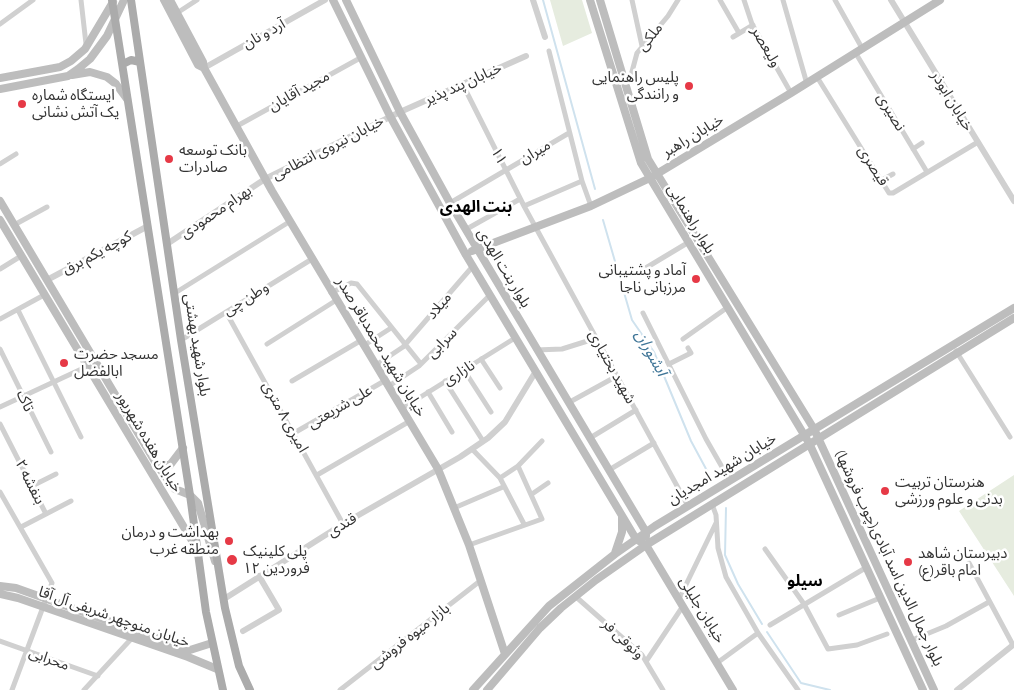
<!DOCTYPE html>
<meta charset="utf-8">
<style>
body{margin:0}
canvas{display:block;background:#fff}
</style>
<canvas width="1014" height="690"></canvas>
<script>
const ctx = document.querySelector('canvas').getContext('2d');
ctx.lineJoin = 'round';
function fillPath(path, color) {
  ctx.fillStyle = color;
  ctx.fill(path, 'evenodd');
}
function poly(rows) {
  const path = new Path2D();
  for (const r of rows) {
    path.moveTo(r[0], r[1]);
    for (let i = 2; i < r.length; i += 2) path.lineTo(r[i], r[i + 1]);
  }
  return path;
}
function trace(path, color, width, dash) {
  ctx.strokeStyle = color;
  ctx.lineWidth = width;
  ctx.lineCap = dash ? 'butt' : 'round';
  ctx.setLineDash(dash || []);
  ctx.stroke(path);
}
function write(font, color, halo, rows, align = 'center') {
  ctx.font = font + ' "Alegreya Sans","Noto Sans Arabic",sans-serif';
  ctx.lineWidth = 5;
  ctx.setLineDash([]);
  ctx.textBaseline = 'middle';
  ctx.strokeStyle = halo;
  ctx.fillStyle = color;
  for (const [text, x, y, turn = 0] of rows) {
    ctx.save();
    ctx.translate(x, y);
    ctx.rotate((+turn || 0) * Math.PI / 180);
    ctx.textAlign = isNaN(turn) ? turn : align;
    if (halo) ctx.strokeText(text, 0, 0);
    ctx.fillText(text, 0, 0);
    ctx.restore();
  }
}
fillPath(poly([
 [550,0,582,0,592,33,563,46],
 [1014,475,1014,596,959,511]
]), '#e6ecdf');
trace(poly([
 [543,0,595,189],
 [603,220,632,320,654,352,691,441,712,480],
 [726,508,725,555,738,584,762,624],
 [767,632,801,683,830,690]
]), '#cfe2ee', 2);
trace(poly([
 [81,0,86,44],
 [632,0,642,46],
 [720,0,739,33],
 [744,0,752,24,791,93],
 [783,0,807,84],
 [835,0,862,48],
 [177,13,197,0],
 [0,24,33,0],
 [733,37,753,25],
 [549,51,582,181,591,206],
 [855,52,927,172],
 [817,77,889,193,893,193,978,142],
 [630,79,637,53,668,16,678,0],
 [462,83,524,206,688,506],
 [237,126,362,57],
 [913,149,922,143],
 [0,164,16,154],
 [882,180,893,174],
 [450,203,569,133],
 [524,206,582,181],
 [14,225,47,207],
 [465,230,520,199],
 [0,269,21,256],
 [644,269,689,242],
 [175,293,289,222],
 [331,293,351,283,357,284,421,364],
 [18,310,81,437],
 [226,312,343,524],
 [643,313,706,439,730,481],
 [0,319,44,295],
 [683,339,728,307],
 [181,340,312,259],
 [267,344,335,301],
 [363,346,391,328],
 [0,349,51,452],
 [536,350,562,349,597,338],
 [956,351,1010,437],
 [481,359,500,388],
 [669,364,691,353,688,348],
 [376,365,403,347,473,266],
 [464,370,491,412],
 [292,381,360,341],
 [445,381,483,441],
 [389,386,419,366,490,295],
 [428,392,452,432],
 [568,403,617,376],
 [0,407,88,366],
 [403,408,515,338],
 [0,424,46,514],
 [294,433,386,380],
 [590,438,636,410],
 [472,449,500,478,524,524],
 [609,470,654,443],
 [317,475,410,421],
 [500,478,518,466,542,441],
 [32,486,56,474],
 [0,492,52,583,12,690],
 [532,494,548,483],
 [712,504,716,515,718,548,726,577,758,633,798,690],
 [454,508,503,487],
 [21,527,71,501],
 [469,545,542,519,518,466],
 [765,549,804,604,828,649,857,645,887,634],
 [969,563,1013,645],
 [575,596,642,655,663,690],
 [679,599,716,523],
 [839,615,880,598],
 [770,625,867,567],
 [912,640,946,626,989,602],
 [0,641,98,676],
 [647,660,683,606],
 [717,663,758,633],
 [84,690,132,638],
 [340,690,480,581]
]), '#d0d0d0', 5);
trace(poly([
 [533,0,545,37],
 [891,0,1014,201],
 [204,68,325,0],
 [167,244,265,179,400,112,526,56],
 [47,280,148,226],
 [224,599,343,524,460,457,488,438,505,422,536,371],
 [243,631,279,610,259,576],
 [957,690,1013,645]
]), '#d0d0d0', 6);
trace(poly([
 [164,0,198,65,204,68],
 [170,0,203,62,204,68,272,191,438,469,469,545,505,654],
 [333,0,390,116,466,255,636,539,646,545,733,690],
 [346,0,400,112,450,203,646,532,646,536],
 [590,0,641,163,809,443,923,690],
 [600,0,648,159,814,429,934,690],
 [72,75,90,72,107,77,116,84,127,99],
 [0,78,60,67,71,61,85,49,113,2],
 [0,89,68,76,78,69,90,59,107,36,124,0],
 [0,201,157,465,175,489,190,495,198,503,215,561],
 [0,220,197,549],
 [472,251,591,206,650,178,791,93,940,0],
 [157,465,170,465,183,448],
 [615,553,622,532,622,516],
 [0,586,16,588,190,650,212,643],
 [0,594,18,598,188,657,217,669],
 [473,690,549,606,615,554,655,526,1014,308],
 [487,690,540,628,561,608,596,580,646,545,1014,318]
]), '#bdbdbd', 8);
trace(poly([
 [112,0,190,495,206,612,223,690],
 [131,0,181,340,225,608,239,666,250,690],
 [123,64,131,60,140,62]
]), '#ababab', 8);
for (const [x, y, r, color] of [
 [689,86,5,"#e63946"],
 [22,104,5,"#e63946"],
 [169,159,5,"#e63946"],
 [696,279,5,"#e63946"],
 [64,363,5,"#e63946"],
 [885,491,5,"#e63946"],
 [229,541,5,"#e63946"],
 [232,560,6,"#e63946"],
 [908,562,5,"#e63946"]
]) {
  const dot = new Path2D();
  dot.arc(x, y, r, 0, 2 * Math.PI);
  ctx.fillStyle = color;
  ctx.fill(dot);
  trace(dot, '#fff', 2);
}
write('15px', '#333', '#fff', [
 ["آرد و نان",264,34,-29],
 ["ملکی",650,37,-51],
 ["ولیعصر",766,47,60],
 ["خیابان پند پذیر",463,84,-24],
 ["مجید آقایان",299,91,-29],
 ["خیابان ابوذر",952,101,59],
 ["نصیری",891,112,59],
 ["خیابان راهبر",693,136,-31],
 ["خیابان نیروی انتظامی",328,148,-27],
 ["میران",535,152,-30],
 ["۱۱",499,156,63],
 ["قیصری",873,166,58],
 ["بهرام محمودی",216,212,-34],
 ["بلوار راهنمایی",691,219,59],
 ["کوچه یکم برق",97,253,-28],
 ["بلوار بنت الهدی",504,268,59],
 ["وطن چی",246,299,-32],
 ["میلاد",439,306,-50],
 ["سرابی",442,343,-45],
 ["بلوار شهید بهشتی",197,345,81],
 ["خیابان شهید محمدباقر صدر",381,347,59],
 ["شهید بختیاری",612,367,61],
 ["نازاری",459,373,-32],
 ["تاک",25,401,64],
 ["علی شریعتی",340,407,-30],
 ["امیری ۸ متری",285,417,61],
 ["خیابان هفده شهریور",149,442,59],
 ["خیابان شهید امجدیان",722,469,-31],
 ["بنفشه ۲",30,482,63],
 ["قندی",342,525,-31],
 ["بلوار جمال الدین اسد آبادی(چوب فروشها)",889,558,65],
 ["خیابان جلیلی",702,610,59],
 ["خیابان منوچهر شریفی آل آقا",114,617,19],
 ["بازار میوه فروشی",410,636,-38],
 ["وثوقی فر",623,639,43],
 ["محرابی",49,659,20]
]);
write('15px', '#333', '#fff', [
 ["پلیس راهنمایی",679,77,"right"],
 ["و رانندگی",679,94,"right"],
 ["ایستگاه شماره",32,95],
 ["یک آتش نشانی",32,112],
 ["بانک توسعه",179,150],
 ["صادرات",179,167],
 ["آماد و پشتیبانی",686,270,"right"],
 ["مرزبانی ناجا",686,287,"right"],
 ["مسجد حضرت",74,354],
 ["ابالفضل",74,371],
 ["هنرستان تربیت",895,482],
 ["بدنی و علوم ورزشی",895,499],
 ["بهداشت و درمان",219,532,"right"],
 ["منطقه غرب",219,549,"right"],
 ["پلی کلینیک",243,551],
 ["۱۲ فروردین",243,568],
 ["دبیرستان شاهد",918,553],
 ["امام باقر(ع)",918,570]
], 'left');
write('bold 16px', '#000', '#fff', [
 ["بنت الهدی",476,207],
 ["سیلو",805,581]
]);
write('italic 16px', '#3f7597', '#fff', [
 ["آبشوران",651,353,61]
]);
</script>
